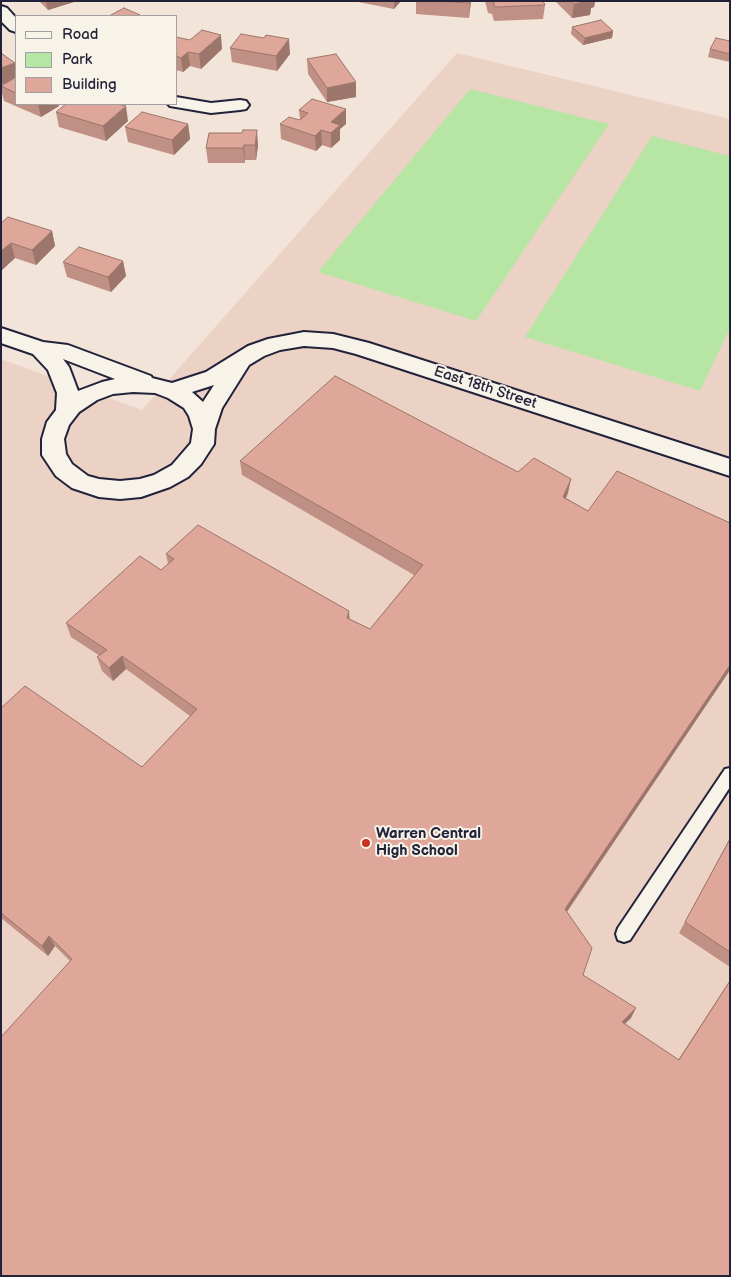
<!DOCTYPE html>
<style>
body{margin:0}
#map{position:relative;width:731px;height:1277px;overflow:hidden;background:#f2e4d8;font-family:"Balsamiq Sans",sans-serif}
canvas{display:block}
.frame{position:absolute;inset:0;border:2px solid #22223b;pointer-events:none}
.legend{position:absolute;left:15px;top:15px;width:162px;height:90px;box-sizing:border-box;background:#f7f3e8;border:1px solid #a29fa3;margin:0;padding:6px 9px;list-style:none;font-size:15px;color:#22223b}
.legend li{display:flex;align-items:center;gap:10px;height:25px}
.legend b{width:25px;border:1px solid #a29fa3}
</style>
<div id="map">
<canvas width="731" height="1277"></canvas>
<div class="frame"></div>
<ul class="legend">
<li><b style="height:6px;background:#f7f3e8"></b>Road</li>
<li><b style="height:14px;background:#b6e5a4"></b>Park</li>
<li><b style="height:14px;background:#dfa799"></b>Building</li>
</ul>
</div>
<script>
const ctx = document.querySelector('canvas').getContext('2d');
ctx.lineJoin = 'round';
function fillPath(path, color) {
  ctx.fillStyle = color;
  ctx.fill(path, 'evenodd');
}
function poly(rows) {
  const path = new Path2D();
  for (const r of rows) {
    path.moveTo(r[0], r[1]);
    for (let i = 2; i < r.length; i += 2) path.lineTo(r[i], r[i + 1]);
  }
  return path;
}
function trace(path, color, width, dash) {
  ctx.strokeStyle = color;
  ctx.lineWidth = width;
  ctx.lineCap = dash ? 'butt' : 'round';
  ctx.setLineDash(dash || []);
  ctx.stroke(path);
}
function write(font, color, halo, rows, align = 'center') {
  ctx.font = font + ' "Balsamiq Sans",sans-serif';
  ctx.lineWidth = 4;
  ctx.setLineDash([]);
  ctx.textBaseline = 'middle';
  ctx.strokeStyle = halo;
  ctx.fillStyle = color;
  for (const [text, x, y, turn = 0] of rows) {
    ctx.save();
    ctx.translate(x, y);
    ctx.rotate((+turn || 0) * Math.PI / 180);
    ctx.textAlign = isNaN(turn) ? turn : align;
    if (halo) ctx.strokeText(text, 0, 0);
    ctx.fillText(text, 0, 0);
    ctx.restore();
  }
}
fillPath(poly([
 [457,53,730,119,730,1276,1,1276,1,359,142,410]
]), '#ecd2c5');
fillPath(poly([
 [470,89,609,124,476,321,318,272],
 [652,136,730,156,730,328,700,391,525,337]
]), '#b6e5a4');
const lane = poly([
 [730,768,730,787,630,940,624,942,618,940,616,934,618,928,725,769,730,768]
]);
const street = poly([
 [1,6,7,8,16,18,16,32,10,30,1,21,1,6],
 [176,97,211,103,240,100,246,101,249,105,246,109,240,110,211,113,170,106,168,104,176,104,176,97],
 [1,328,43,342,68,345,151,376,152,378,172,383,206,372,248,346,268,339,304,332,333,334,369,343,730,459,730,476,356,354,333,348,304,346,280,350,264,356,249,365,222,408,215,429,214,444,201,464,188,477,170,487,141,497,120,499,99,497,72,488,56,476,42,455,42,439,47,422,56,410,57,393,48,370,33,354,1,343,1,328],
 [63,359,115,379,102,382,78,391,69,367,63,359],
 [214,385,203,402,192,392,214,385],
 [133,392,155,393,168,398,184,408,189,416,193,429,191,443,172,465,154,475,140,479,120,481,99,479,88,476,72,464,66,454,64,439,69,425,79,412,97,400,113,394,133,392]
]);
trace(lane, '#22223b', 4);
trace(street, '#22223b', 4);
fillPath(lane, '#f7f3e8');
fillPath(street, '#f7f3e8');
fillPath(poly([
 [39,1,77,1,48,10],
 [353,1,401,1,394,9],
 [416,1,471,1,469,18,416,14],
 [485,1,493,1,493,3,493,1,543,1,545,5,543,19,494,21,492,14,488,13],
 [555,1,600,1,595,2,594,7,591,8,590,15,572,18],
 [572,27,613,31,612,38,583,45,571,34],
 [176,37,222,49,201,69,190,66,183,72,176,70],
 [730,41,730,62,708,57,710,49],
 [230,48,290,54,277,71,232,62],
 [1,53,16,67,16,104,59,104,59,106,41,117,4,101,1,89,1,86,6,82,1,85],
 [307,59,356,97,327,102,308,74],
 [346,109,346,124,340,129,340,140,331,148,322,145,316,151,281,139,280,124,300,120,299,110],
 [56,112,128,121,106,141,59,127],
 [188,124,190,139,174,155,128,142,125,127],
 [209,133,258,145,256,160,245,160,245,163,208,163,206,148],
 [1,223,52,231,55,246,36,265,15,258,2,270,1,269],
 [123,261,126,276,111,292,67,277,63,262],
 [240,461,518,472,568,493,566,498,588,511,730,523,730,670,567,912,583,975,631,1018,625,1024,678,1060,730,980,730,1276,70,961,55,946,48,956,1,918,1,708,142,767,190,716,126,669,113,681,102,671,97,657,100,656,71,637,66,623,161,570,168,564,166,554,350,619,370,629,414,575,242,475],
 [730,838,730,967,679,933]
]), '#c09084');
fillPath(poly([
 [46,1,77,1,48,10],
 [394,1,401,1,394,9],
 [470,1,471,1,469,18],
 [585,1,600,1,595,2,594,7,591,8,590,15,572,18,574,4],
 [613,31,612,38,583,45,585,38],
 [221,35,222,49,201,69,199,54],
 [289,39,290,54,277,71,276,56],
 [188,52,190,66,183,72,181,58],
 [15,63,16,67,16,79,1,85,1,68],
 [356,82,356,97,327,102,327,88],
 [38,104,59,104,59,106,41,117],
 [126,106,128,121,106,141,103,126],
 [346,109,346,124,340,129,340,140,331,148,331,122],
 [188,124,190,139,174,155,172,140],
 [257,130,258,145,256,160,255,145],
 [321,130,322,145,316,151,315,136],
 [244,145,245,160,245,163,243,148],
 [52,231,55,246,36,265,32,250],
 [11,243,15,258,2,270,1,267,1,251],
 [123,261,126,276,111,292,108,277],
 [571,479,568,493,560,511,563,497],
 [349,611,350,625,347,618],
 [122,656,126,669,113,681,109,668],
 [730,665,730,670,561,920,565,909],
 [49,936,55,946,48,956,42,946],
 [636,1008,631,1018,617,1031,622,1022]
]), '#9c756b');
const building = poly([
 [437,1,470,1,470,3,437,1],
 [493,1,543,1,545,5,495,7,493,1],
 [571,1,589,1,574,4,571,1],
 [124,8,140,15,138,16,109,16,124,8],
 [601,20,613,31,585,38,572,27,601,20],
 [202,30,221,35,199,54,188,52,181,58,176,56,176,37,190,40,202,30],
 [241,34,264,38,266,35,289,39,276,56,230,48,241,34],
 [716,38,730,41,730,54,710,49,716,38],
 [1,53,15,63,1,68,1,53],
 [336,54,356,82,327,88,307,59,336,54],
 [16,77,16,93,1,86,16,77],
 [312,99,346,109,331,122,340,125,331,133,321,130,315,136,280,124,289,117,300,120,308,113,299,110,312,99],
 [66,104,117,104,126,106,103,126,56,112,66,104],
 [142,112,188,124,172,140,125,127,142,112],
 [243,130,257,130,255,145,244,145,243,148,206,148,209,133,242,133,243,130],
 [8,217,52,231,32,250,11,243,1,251,1,223,8,217],
 [79,247,123,261,108,277,63,262,79,247],
 [335,376,518,472,534,458,571,479,563,497,588,511,617,471,730,523,730,665,565,909,592,948,583,975,636,1008,622,1022,679,1060,730,981,730,1276,1,1276,1,1037,72,959,49,936,42,946,1,913,1,708,25,686,142,767,197,709,122,656,109,668,97,657,107,650,66,623,140,556,161,570,174,559,166,554,198,525,349,611,347,618,370,629,423,565,240,461,335,376],
 [730,839,730,952,685,922,730,839]
]);
fillPath(building, '#dfa799');
trace(building, '#9c756b', 1);
for (const [x, y, r, color] of [
 [366,843,5,"#c8321e"]
]) {
  const dot = new Path2D();
  dot.arc(x, y, r, 0, 2 * Math.PI);
  ctx.fillStyle = color;
  ctx.fill(dot);
  trace(dot, '#f7f3e8', 2);
}
write('15px', '#22223b', '#f7f3e8', [
 ["East 18th Street",485,388,18]
]);
write('bold 15px', '#22223b', '#f7f3e8', [
 ["Warren Central",376,834],
 ["High School",376,851]
], 'left');
</script>
